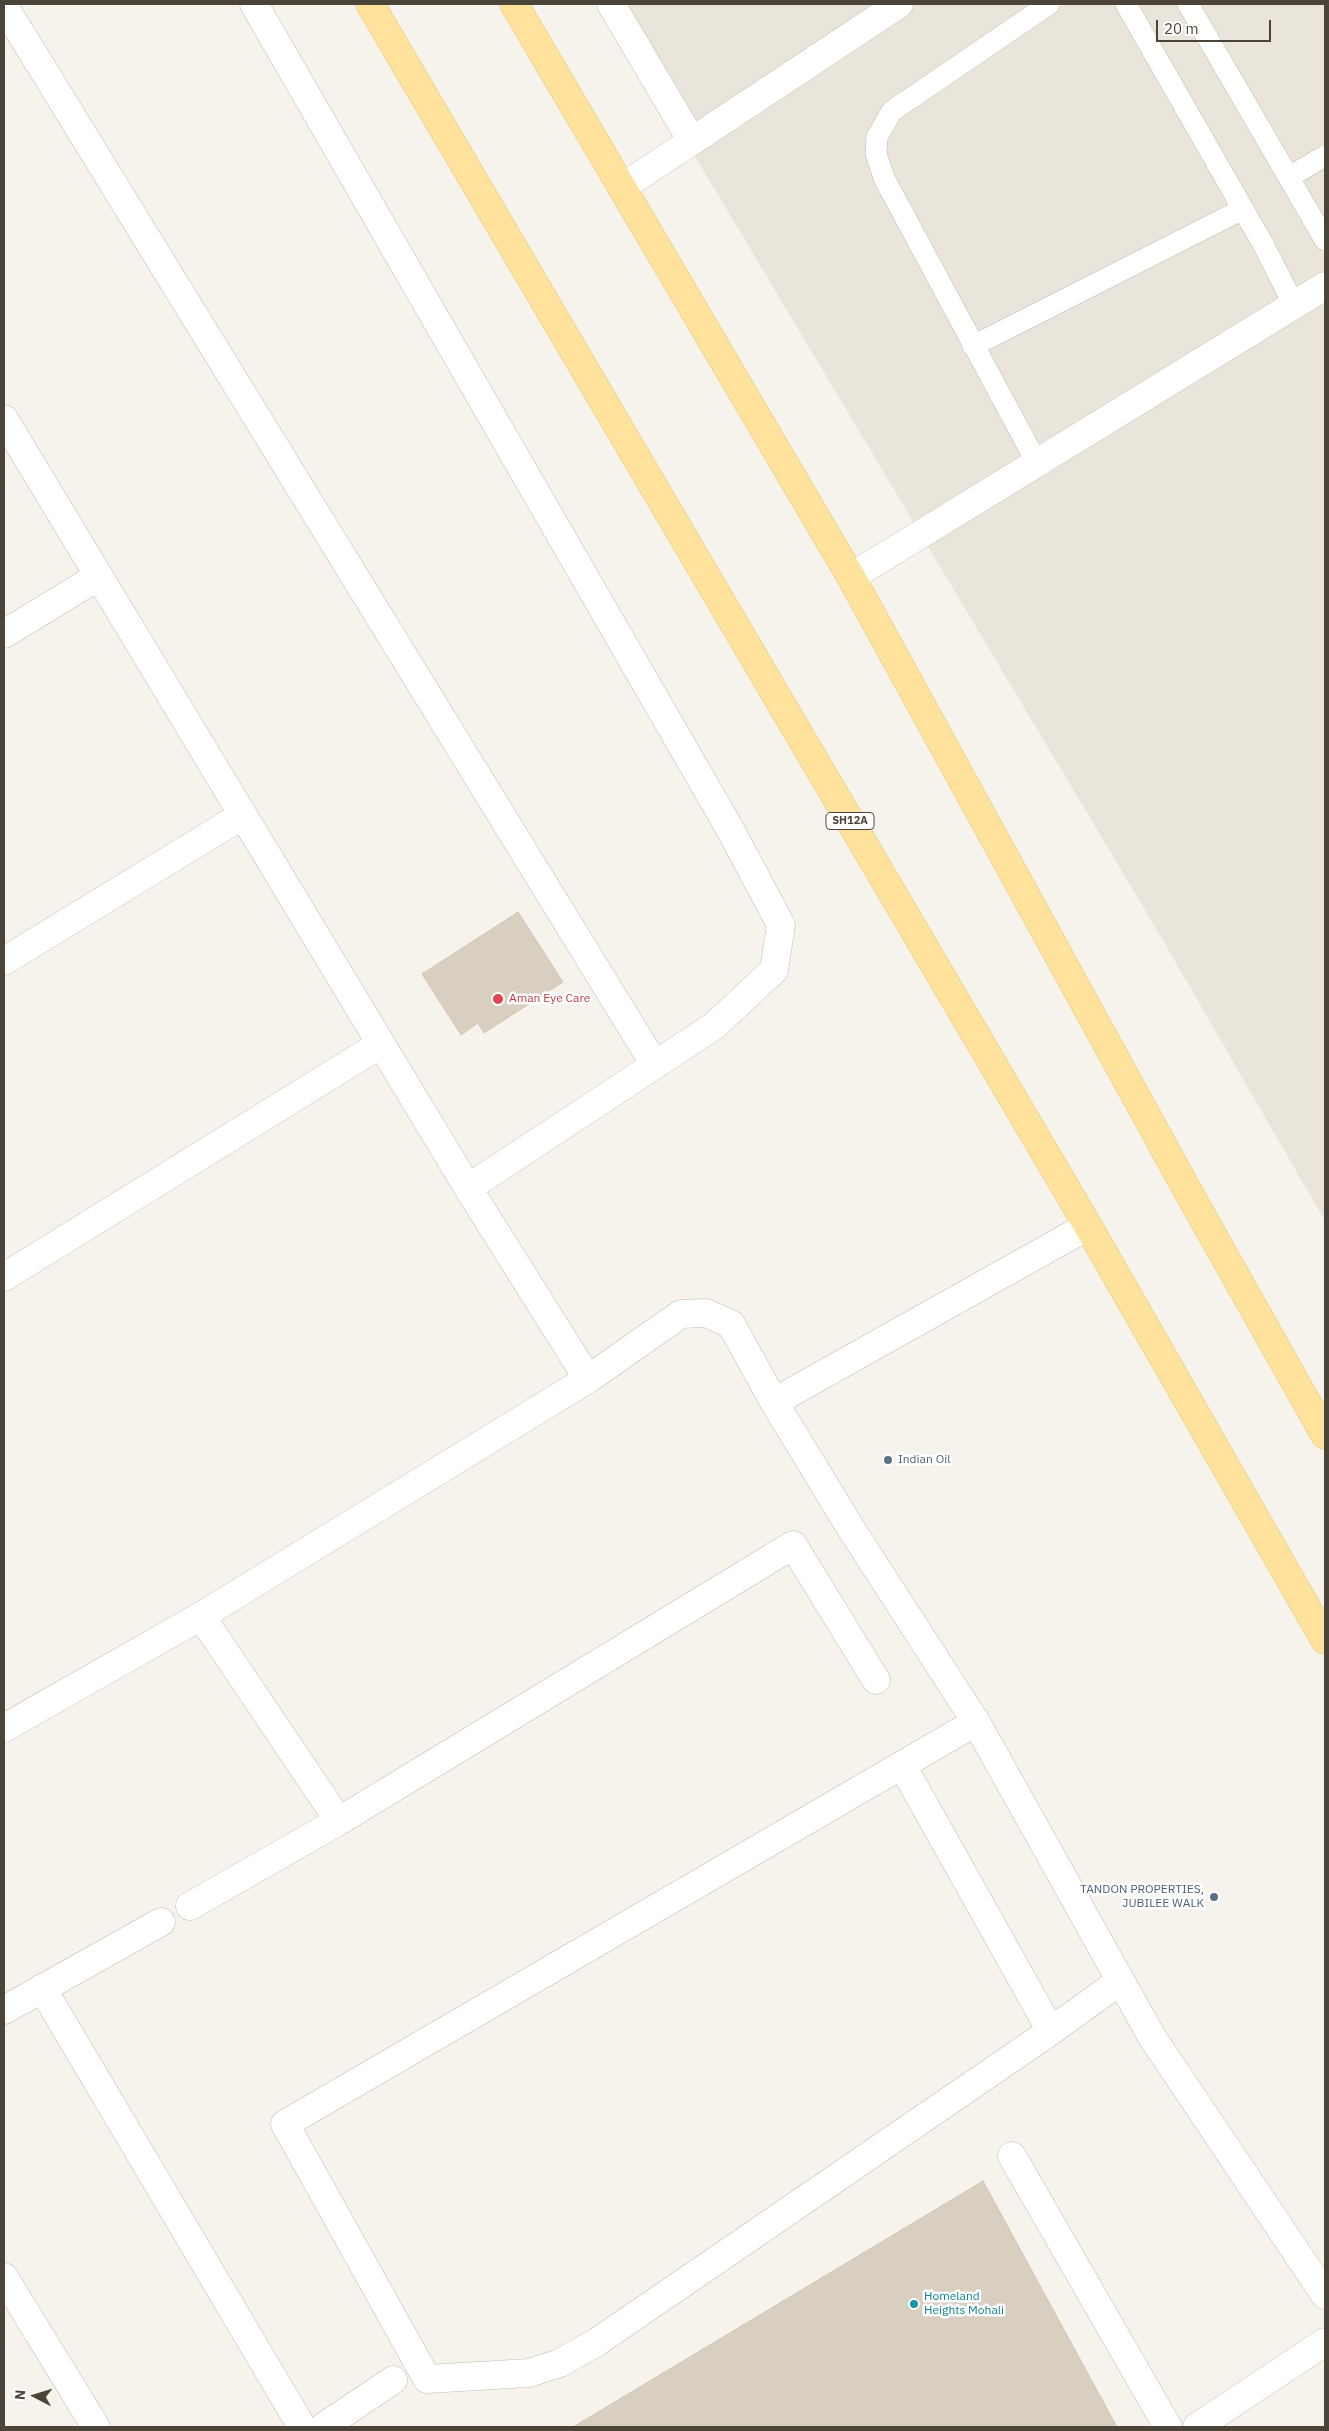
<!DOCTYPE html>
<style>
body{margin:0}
#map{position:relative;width:1329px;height:2431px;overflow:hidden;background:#f6f3ec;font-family:"IBM Plex Sans",sans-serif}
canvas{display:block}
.frame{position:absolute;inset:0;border:5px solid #4b4439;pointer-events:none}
.north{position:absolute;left:10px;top:2371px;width:50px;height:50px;-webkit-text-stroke:4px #fff;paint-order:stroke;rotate:275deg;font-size:14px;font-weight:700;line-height:20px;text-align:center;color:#4b4439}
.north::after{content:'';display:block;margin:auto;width:18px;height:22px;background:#4b4439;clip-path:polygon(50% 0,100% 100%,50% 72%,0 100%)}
.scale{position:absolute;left:1156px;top:20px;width:115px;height:22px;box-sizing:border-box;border:2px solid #4b4439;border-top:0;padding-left:6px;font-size:15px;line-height:18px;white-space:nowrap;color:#4b4439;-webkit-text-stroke:4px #fff;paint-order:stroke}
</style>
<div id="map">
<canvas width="1329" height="2431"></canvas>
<div class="frame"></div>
<div class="north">N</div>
<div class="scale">20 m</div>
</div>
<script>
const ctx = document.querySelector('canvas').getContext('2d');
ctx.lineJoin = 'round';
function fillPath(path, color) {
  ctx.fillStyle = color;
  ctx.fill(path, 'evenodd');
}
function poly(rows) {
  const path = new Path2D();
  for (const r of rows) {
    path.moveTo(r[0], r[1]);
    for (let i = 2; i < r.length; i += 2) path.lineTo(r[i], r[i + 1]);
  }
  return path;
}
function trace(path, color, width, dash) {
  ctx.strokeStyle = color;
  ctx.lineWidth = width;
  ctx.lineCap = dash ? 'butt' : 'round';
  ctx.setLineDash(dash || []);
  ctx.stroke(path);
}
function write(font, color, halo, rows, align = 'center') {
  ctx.font = font + ' "IBM Plex Sans",sans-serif';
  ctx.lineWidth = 5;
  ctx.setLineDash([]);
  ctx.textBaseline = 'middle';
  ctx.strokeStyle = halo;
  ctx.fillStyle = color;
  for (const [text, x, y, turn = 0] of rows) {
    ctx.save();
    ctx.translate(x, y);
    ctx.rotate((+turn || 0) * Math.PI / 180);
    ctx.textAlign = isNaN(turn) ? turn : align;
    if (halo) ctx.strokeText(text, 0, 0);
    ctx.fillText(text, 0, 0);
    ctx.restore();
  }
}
fillPath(poly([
 [604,4,1325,4,1325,1221,1154,925]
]), '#eae5da');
const building = poly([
 [518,912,563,982,484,1033,478,1023,461,1035,422,974,518,912],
 [983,2181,1117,2427,573,2427,983,2181]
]);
fillPath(building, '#d8cfc1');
trace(building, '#d3c7b4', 1);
const service = poly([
 [1126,4,1263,244,1294,305],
 [1188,4,1325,240],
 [1289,177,1325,156],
 [973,346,1243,209],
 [1037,463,884,178,876,154,877,137,892,111,1049,4]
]);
const minor = poly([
 [254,4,730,829,781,925,774,970,714,1026,468,1188],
 [611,4,692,141],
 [4,6,655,1065],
 [624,186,899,4],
 [4,419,468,1188,588,1379],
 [851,577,1325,286],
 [4,634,99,576],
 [4,961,243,815],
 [4,1277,381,1044],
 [774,1402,1088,1226],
 [201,1616,339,1821,793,1545,876,1680],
 [976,1722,285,2124,427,2379,529,2373,560,2363,597,2342,1051,2031,1120,1981],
 [4,1728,201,1616,588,1379,681,1314,706,1313,731,1324,774,1402,850,1527,976,1722,1152,2037,1325,2295],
 [902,1765,1051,2031],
 [190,1906,339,1821],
 [42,1988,302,2427],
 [4,2010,161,1922],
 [1012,2156,1168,2427],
 [4,2277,96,2427],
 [323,2427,393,2380],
 [1197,2427,1325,2342]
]);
const primary = poly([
 [370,4,1088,1226,1325,1640],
 [514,4,851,577,1190,1195,1325,1435]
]);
trace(service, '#c2bbae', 22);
trace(minor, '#c2bbae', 29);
trace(primary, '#e6c16a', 29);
trace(service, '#fff', 21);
trace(minor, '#fff', 28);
trace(primary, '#ffe39c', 28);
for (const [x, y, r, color] of [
 [498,999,6,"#e0444e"],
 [888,1460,5,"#5c6f8a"],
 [1214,1897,5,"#5c6f8a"],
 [914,2304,5,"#0f9aa8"]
]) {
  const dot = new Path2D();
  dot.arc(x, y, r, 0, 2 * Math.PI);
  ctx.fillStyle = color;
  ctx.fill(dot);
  trace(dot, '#fff', 2);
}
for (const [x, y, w] of [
 [850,821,48]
]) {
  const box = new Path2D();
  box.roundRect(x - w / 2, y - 8.5, w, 17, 4);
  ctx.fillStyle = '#fff';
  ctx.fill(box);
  trace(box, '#4b4439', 1);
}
write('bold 11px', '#4b4439', null, [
 ["SH12A",850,821]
]);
write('12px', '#be3a42', '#fff', [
 ["Aman Eye Care",509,999]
], 'left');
write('12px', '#4e5e75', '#fff', [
 ["Indian Oil",898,1460],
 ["TANDON PROPERTIES,",1204,1890,"right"],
 ["JUBILEE WALK",1204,1904,"right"]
], 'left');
write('12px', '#0d838f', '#fff', [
 ["Homeland",924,2297],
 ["Heights Mohali",924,2311]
], 'left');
</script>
